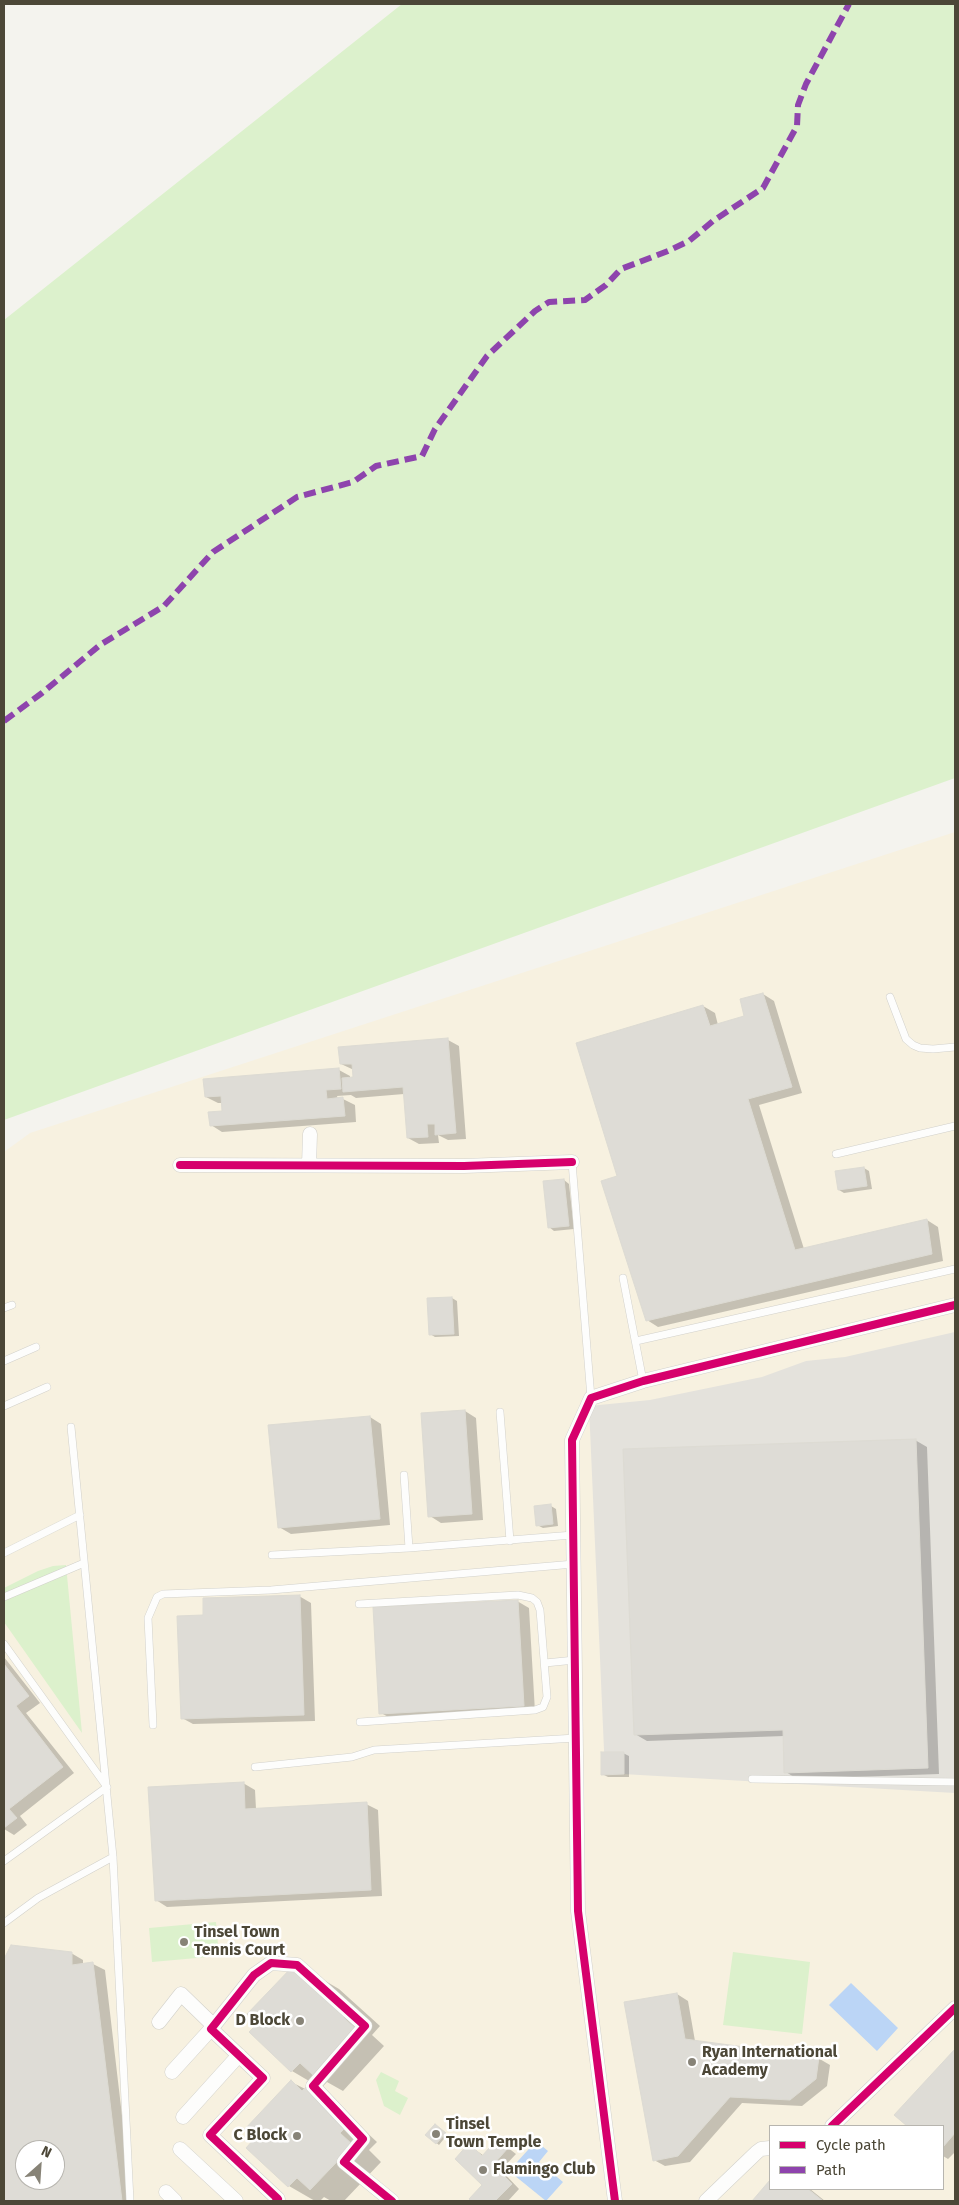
<!DOCTYPE html>
<style>
body{margin:0}
#map{position:relative;width:959px;height:2205px;overflow:hidden;background:#f4f3ee;font-family:"Fira Sans",sans-serif}
canvas{display:block}
.frame{position:absolute;inset:0;border:5px solid #4c4737;pointer-events:none}
.legend{position:absolute;left:769px;top:2125px;width:175px;height:65px;box-sizing:border-box;background:#fff;border:1px solid #b7b5af;margin:0;padding:6px 9px;list-style:none;font-size:15px;color:#4c4737}
.legend li{display:flex;align-items:center;gap:10px;height:25px}
.legend b{width:25px;border:1px solid #b7b5af}
.north{position:absolute;left:15px;top:2140px;width:50px;height:50px;box-sizing:border-box;background:#fff;border:1px solid #b7b5af;border-radius:50%;rotate:26deg;font-size:14px;font-weight:700;line-height:20px;text-align:center;color:#4c4737}
.north::after{content:'';display:block;margin:auto;width:18px;height:22px;background:#878377;clip-path:polygon(50% 0,100% 100%,50% 72%,0 100%)}
</style>
<div id="map">
<canvas width="959" height="2205"></canvas>
<div class="frame"></div>
<ul class="legend">
<li><b style="height:6px;background:#d6006c"></b>Cycle path</li>
<li><b style="height:6px;background:#8e44ad"></b>Path</li>
</ul>
<div class="north">N</div>
</div>
<script>
const ctx = document.querySelector('canvas').getContext('2d');
ctx.lineJoin = 'round';
function fillPath(path, color) {
  ctx.fillStyle = color;
  ctx.fill(path, 'evenodd');
}
function poly(rows) {
  const path = new Path2D();
  for (const r of rows) {
    path.moveTo(r[0], r[1]);
    for (let i = 2; i < r.length; i += 2) path.lineTo(r[i], r[i + 1]);
  }
  return path;
}
function trace(path, color, width, dash) {
  ctx.strokeStyle = color;
  ctx.lineWidth = width;
  ctx.lineCap = dash ? 'butt' : 'round';
  ctx.setLineDash(dash || []);
  ctx.stroke(path);
}
function write(font, color, halo, rows, align = 'center') {
  ctx.font = font + ' "Fira Sans",sans-serif';
  ctx.lineWidth = 5;
  ctx.setLineDash([]);
  ctx.textBaseline = 'middle';
  ctx.strokeStyle = halo;
  ctx.fillStyle = color;
  for (const [text, x, y, turn = 0] of rows) {
    ctx.save();
    ctx.translate(x, y);
    ctx.rotate((+turn || 0) * Math.PI / 180);
    ctx.textAlign = isNaN(turn) ? turn : align;
    if (halo) ctx.strokeText(text, 0, 0);
    ctx.fillText(text, 0, 0);
    ctx.restore();
  }
}
fillPath(poly([
 [955,832,955,2201,4,2201,4,1152,30,1133],
 [770,2126,943,2126,943,2189,770,2189],
 [25,2150,55,2150,55,2180,25,2180]
]), '#f7f1e0');
fillPath(poly([
 [955,1332,955,1793,605,1773,589,1406,650,1400,762,1377,806,1361,845,1357]
]), '#e4e2dc');
fillPath(poly([
 [402,4,955,4,955,778,4,1120,4,320],
 [66,1565,82,1733,4,1622,4,1588,38,1571,53,1566],
 [216,1922,219,1956,152,1962,149,1928],
 [733,1952,810,1962,802,2034,723,2025],
 [381,2072,399,2081,395,2091,408,2098,400,2115,384,2106,376,2080]
]), '#dcf1cc');
fillPath(poly([
 [851,1983,898,2028,877,2051,829,2005],
 [536,2141,548,2151,539,2162,563,2182,546,2201,509,2171]
]), '#bbd5f6');
fillPath(poly([
 [763,994,774,1001,802,1093,759,1105,804,1249,927,1220,938,1227,943,1261,658,1327,647,1320,618,1177,703,1006,715,1013,718,1025,746,1017],
 [448,1040,459,1046,466,1139,448,1140,438,1135,439,1143,419,1144,408,1138,404,1094,356,1098,351,1095,337,1096,338,1099,343,1099,355,1105,356,1122,222,1132,211,1125,223,1112,223,1103,218,1103,206,1097,339,1070,350,1076,350,1079,355,1078,354,1070,341,1064],
 [864,1168,869,1171,872,1189,844,1193,839,1190],
 [564,1180,569,1184,574,1229,554,1231,549,1227],
 [452,1298,457,1301,459,1336,435,1337,430,1334],
 [465,1411,476,1418,483,1520,441,1523,430,1516],
 [370,1417,381,1424,390,1525,291,1534,279,1527],
 [915,1440,927,1447,939,1774,797,1779,786,1772,784,1736,647,1741,635,1734],
 [551,1506,556,1509,558,1526,543,1528,537,1525],
 [299,1596,311,1603,315,1721,193,1724,182,1718,205,1616],
 [517,1601,529,1608,535,1712,392,1719,381,1713],
 [4,1657,40,1703,26,1713,74,1773,20,1816,27,1825,14,1835,4,1829],
 [623,1753,629,1756,629,1777,608,1777,602,1774],
 [243,1783,255,1790,256,1809,366,1804,378,1810,382,1896,167,1907,156,1900],
 [12,1947,71,1953,83,1960,83,1965,93,1964,105,1970,132,2201,4,2201,4,1962],
 [25,2150,55,2150,55,2180,25,2180],
 [310,1972,339,1989,380,2026,372,2035,384,2046,343,2091,327,2082,321,2088,292,2071,259,2024],
 [677,1994,688,2001,695,2041,818,2058,830,2065,827,2086,802,2106,742,2103,690,2162,665,2166,654,2160],
 [955,2051,955,2152,948,2159,943,2156,943,2126,908,2126,896,2115],
 [291,2082,336,2104,377,2142,369,2150,381,2162,344,2201,331,2201,324,2197,320,2201,315,2201,289,2186,248,2148,256,2139],
 [437,2127,447,2135,439,2145,427,2135],
 [498,2140,516,2154,501,2170,519,2189,508,2201,473,2201,470,2199,484,2185,469,2145,484,2156],
 [770,2182,770,2189,810,2189,825,2201,754,2201]
]), '#0003');
const building = poly([
 [763,993,792,1087,748,1099,795,1250,927,1219,932,1254,646,1321,601,1181,617,1176,576,1043,703,1005,710,1026,744,1016,740,999,763,993],
 [448,1038,456,1133,435,1135,435,1124,427,1124,428,1137,407,1138,403,1087,343,1092,342,1078,353,1077,352,1064,340,1064,338,1047,448,1038],
 [339,1068,341,1089,326,1090,327,1099,343,1097,345,1116,210,1126,208,1112,222,1111,221,1096,205,1097,203,1079,339,1068],
 [864,1167,867,1186,838,1190,835,1171,864,1167],
 [564,1179,569,1226,548,1228,543,1181,564,1179],
 [452,1297,454,1334,429,1335,427,1298,452,1297],
 [465,1410,472,1514,428,1517,421,1413,465,1410],
 [370,1416,380,1519,278,1528,268,1425,370,1416],
 [916,1439,928,1768,784,1773,783,1730,634,1735,623,1449,916,1439],
 [551,1504,553,1524,536,1526,534,1506,551,1504],
 [300,1595,304,1715,181,1719,177,1616,203,1615,203,1598,300,1595],
 [518,1600,524,1706,379,1714,373,1607,518,1600],
 [4,1664,29,1696,16,1706,63,1767,9,1809,17,1818,4,1828,4,1664],
 [601,1752,624,1752,624,1774,601,1775,601,1752],
 [244,1782,245,1809,367,1802,371,1890,155,1901,148,1787,244,1782],
 [11,1945,72,1952,72,1965,93,1962,122,2201,4,2201,4,1959,11,1945],
 [25,2150,55,2150,55,2180,25,2180,25,2150],
 [294,1965,351,2009,343,2017,356,2029,313,2075,300,2063,291,2072,249,2032,257,2024,247,2014,294,1965],
 [677,1993,685,2039,819,2057,816,2079,790,2100,730,2097,678,2156,653,2161,624,2002,677,1993],
 [955,2049,955,2133,943,2147,943,2126,907,2126,894,2115,955,2049],
 [291,2080,302,2091,307,2086,348,2125,340,2133,353,2145,310,2190,297,2178,288,2187,246,2148,254,2139,244,2130,291,2080],
 [435,2124,446,2133,436,2144,425,2135,435,2124],
 [498,2138,508,2148,493,2165,512,2184,495,2201,471,2201,469,2199,482,2185,455,2159,469,2143,482,2156,498,2138],
 [770,2180,770,2189,808,2189,823,2201,752,2201,770,2180]
]);
fillPath(building, '#dedcd6');
trace(building, '#dddbd3', 1);
const service = poly([
 [890,997,906,1039,913,1045,920,1048,933,1049,955,1047],
 [836,1154,955,1126],
 [572,1162,591,1398],
 [623,1278,643,1381],
 [4,1308,12,1305],
 [636,1341,955,1269],
 [4,1361,36,1347],
 [4,1406,47,1387],
 [500,1412,510,1541],
 [71,1427,113,1857,130,2201],
 [404,1475,409,1548],
 [4,1553,80,1515],
 [272,1555,409,1548,573,1535],
 [4,1597,84,1563],
 [359,1604,518,1595,532,1598,537,1602,540,1610,547,1697,543,1707,535,1710,360,1722],
 [4,1644,107,1787],
 [545,1663,575,1660],
 [153,1725,148,1618,157,1597,163,1594,271,1590,574,1564],
 [255,1767,352,1757,374,1750,576,1738],
 [752,1779,955,1782],
 [4,1861,107,1787],
 [4,1923,38,1898,113,1857]
]);
const minor = poly([
 [180,1165,464,1166,572,1162],
 [309,1165,310,1134],
 [159,2022,181,1994,214,2026],
 [172,2072,211,2029],
 [183,2117,239,2055],
 [832,2126,955,2008],
 [180,2149,236,2201],
 [166,2192,175,2201],
 [276,2201,278,2199,210,2135,263,2078,211,2029,254,1975,271,1963,297,1965,365,2026,313,2086,363,2139,344,2162,392,2201],
 [615,2201,578,1911,572,1440,591,1398,643,1381,955,1305],
 [706,2201,757,2152,761,2149,770,2148]
]);
trace(service, '#d2d1cb', 8);
trace(minor, '#d2d1cb', 15);
trace(service, '#fdfdfc', 7);
trace(minor, '#fdfdfc', 14);
trace(poly([
 [4,721,42,693,100,645,164,606,213,552,297,497,353,482,376,466,422,456,435,429,487,356,535,311,549,302,585,300,606,285,621,269,668,251,689,241,713,221,763,188,797,126,798,105,806,84,849,4]
]), '#8e44ad', 6, [12, 6]);
trace(poly([
 [180,1165,464,1166,572,1162],
 [832,2126,955,2008],
 [276,2201,278,2199,210,2135,263,2078,211,2029,254,1975,271,1963,297,1965,365,2026,313,2086,363,2139,344,2162,392,2201],
 [615,2201,578,1911,572,1440,591,1398,643,1381,955,1305]
]), '#d6006c', 8);
for (const [x, y, r, color] of [
 [184,1942,5,"#878377"],
 [300,2021,5,"#878377"],
 [692,2062,5,"#878377"],
 [436,2134,5,"#878377"],
 [297,2136,5,"#878377"],
 [483,2170,5,"#878377"]
]) {
  const dot = new Path2D();
  dot.arc(x, y, r, 0, 2 * Math.PI);
  ctx.fillStyle = color;
  ctx.fill(dot);
  trace(dot, '#fff', 2);
}
write('bold 16px', '#4c4737', '#fff', [
 ["Tinsel Town",194,1933],
 ["Tennis Court",194,1951],
 ["D Block",290,2021,"right"],
 ["Ryan International",702,2053],
 ["Academy",702,2071],
 ["Tinsel",446,2125],
 ["Town Temple",446,2143],
 ["C Block",287,2136,"right"],
 ["Flamingo Club",493,2170]
], 'left');
</script>
